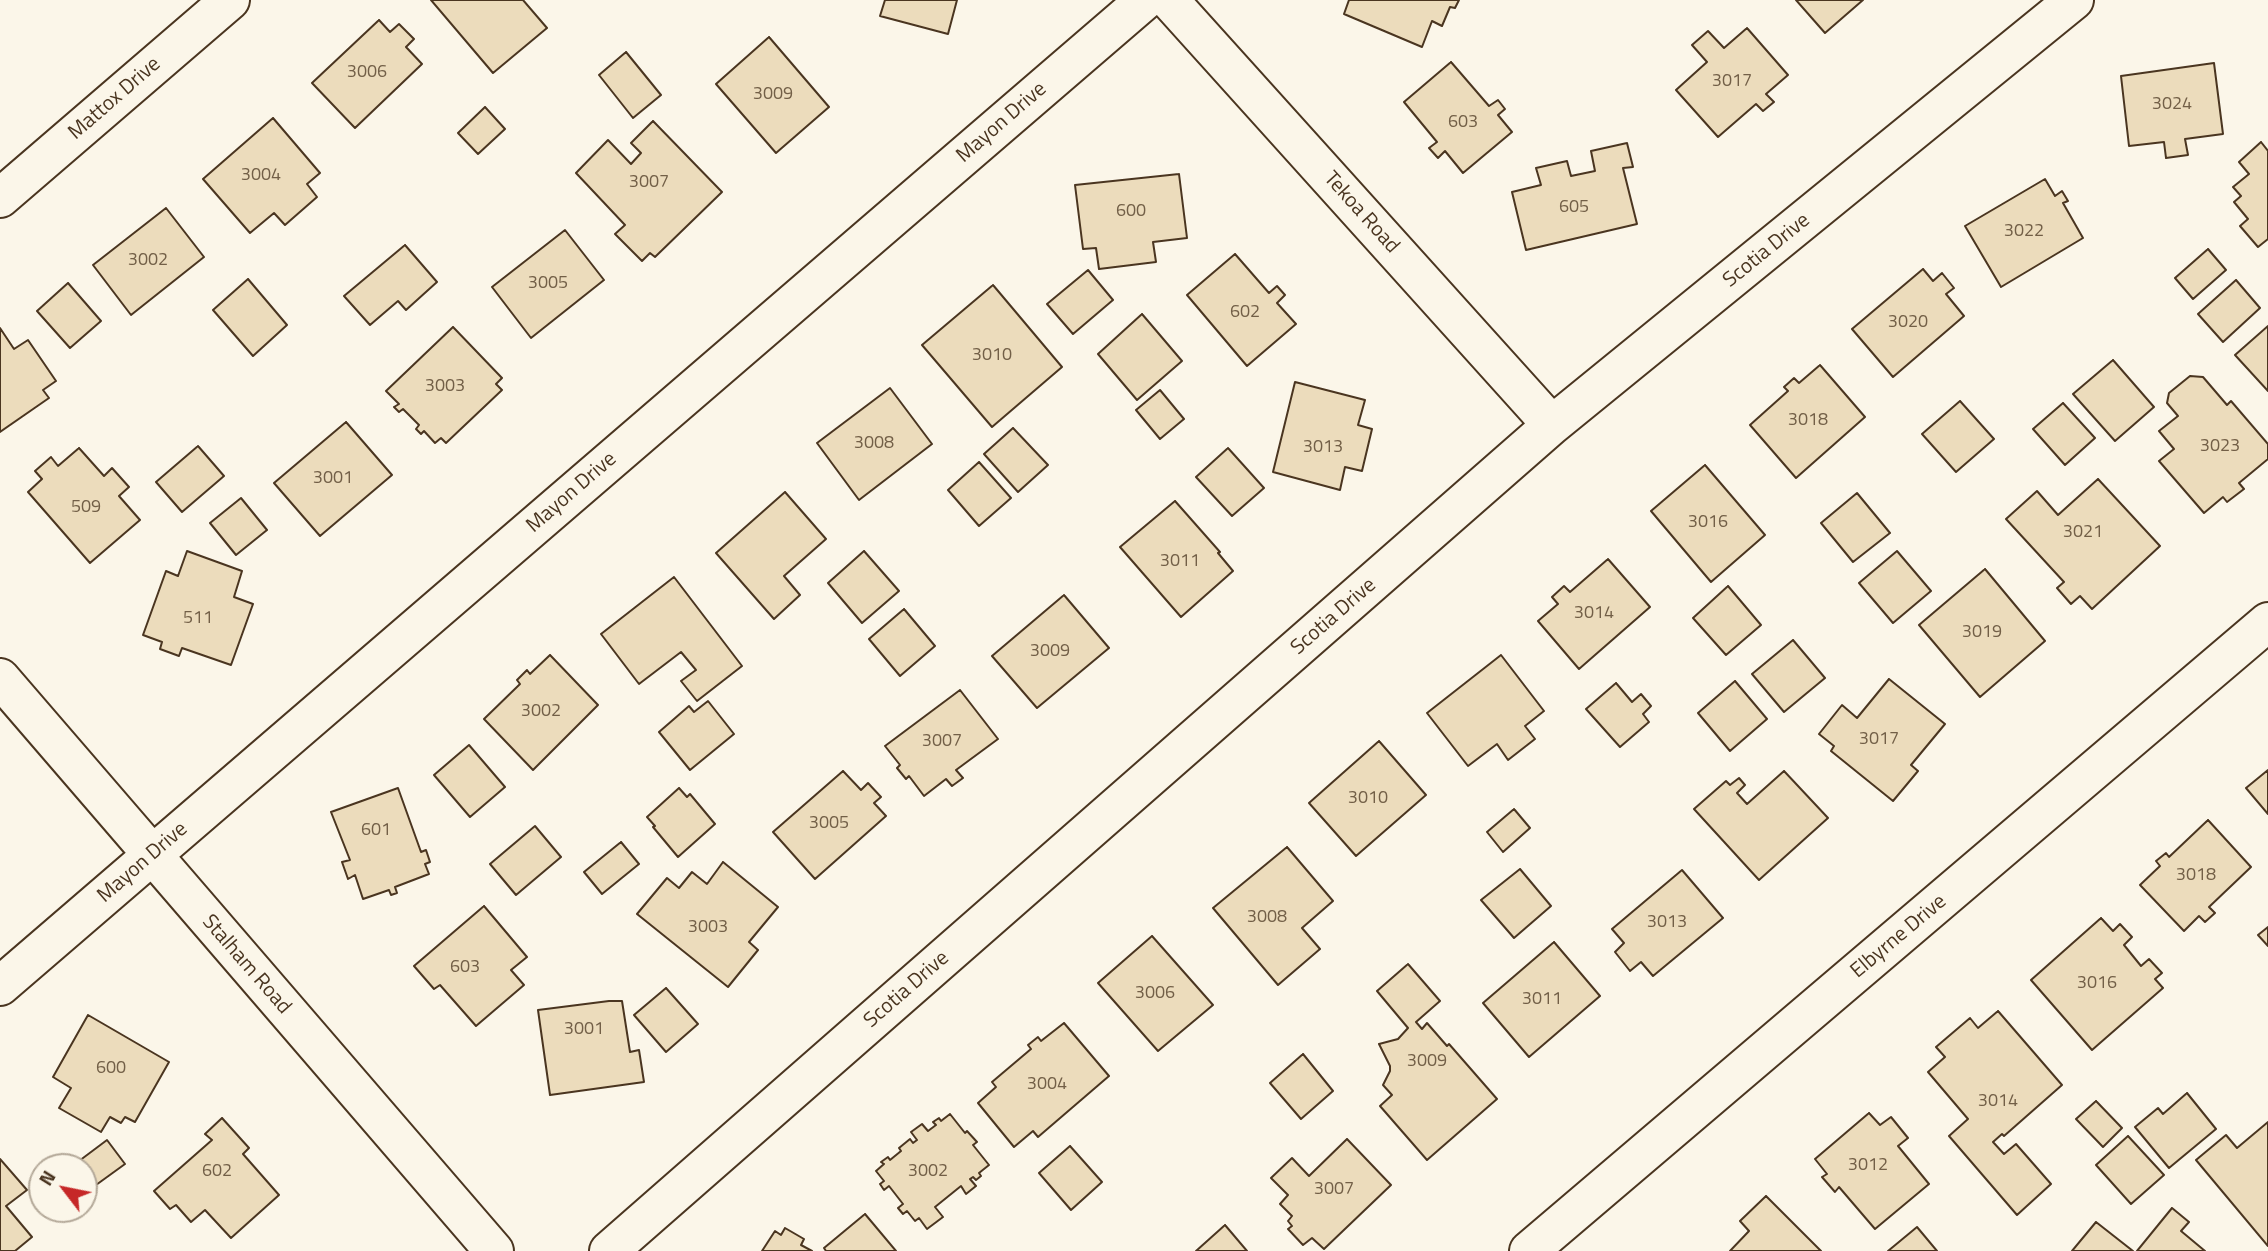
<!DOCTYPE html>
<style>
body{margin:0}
#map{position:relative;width:2268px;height:1251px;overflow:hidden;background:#fbf6e9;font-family:"Titillium Web",sans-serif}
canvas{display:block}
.north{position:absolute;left:28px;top:1153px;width:70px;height:70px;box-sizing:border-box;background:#fbf6e9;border:2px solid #b4a999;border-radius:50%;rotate:302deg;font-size:19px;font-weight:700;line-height:28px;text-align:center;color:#4a3520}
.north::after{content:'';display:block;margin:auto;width:24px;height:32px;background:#c62828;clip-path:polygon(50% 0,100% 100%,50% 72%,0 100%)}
</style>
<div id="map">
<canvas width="2268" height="1251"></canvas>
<div class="north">N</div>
</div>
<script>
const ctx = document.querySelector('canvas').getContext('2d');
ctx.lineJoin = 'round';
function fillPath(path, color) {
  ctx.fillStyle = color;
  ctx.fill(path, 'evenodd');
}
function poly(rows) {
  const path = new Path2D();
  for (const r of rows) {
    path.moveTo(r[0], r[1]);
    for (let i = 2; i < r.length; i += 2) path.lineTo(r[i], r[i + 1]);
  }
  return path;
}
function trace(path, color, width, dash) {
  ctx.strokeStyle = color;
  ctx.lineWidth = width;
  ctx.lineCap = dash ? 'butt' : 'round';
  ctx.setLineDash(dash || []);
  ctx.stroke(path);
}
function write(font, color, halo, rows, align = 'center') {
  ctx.font = font + ' "Titillium Web",sans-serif';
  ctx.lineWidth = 5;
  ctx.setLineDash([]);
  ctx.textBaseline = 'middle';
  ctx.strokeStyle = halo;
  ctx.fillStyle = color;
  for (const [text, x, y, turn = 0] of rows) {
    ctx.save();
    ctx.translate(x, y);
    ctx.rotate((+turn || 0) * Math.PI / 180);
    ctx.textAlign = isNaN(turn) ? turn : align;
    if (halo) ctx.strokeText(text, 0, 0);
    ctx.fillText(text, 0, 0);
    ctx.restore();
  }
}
const building = poly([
 [431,0,523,0,547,28,493,73,431,0],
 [885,0,957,0,948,34,880,16,885,0],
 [1349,0,1459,0,1455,8,1450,7,1442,26,1432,21,1422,47,1344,14,1349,0],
 [1796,0,1863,0,1825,33,1796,0],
 [379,20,390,32,399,24,414,39,406,47,422,64,355,128,312,83,379,20],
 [1747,28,1788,75,1766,94,1774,102,1763,111,1756,104,1718,137,1676,90,1707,62,1692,45,1708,31,1724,48,1747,28],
 [769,37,829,107,776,153,716,84,769,37],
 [626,52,661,95,633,118,599,75,626,52],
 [1451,62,1489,106,1498,100,1505,109,1498,115,1512,132,1463,173,1445,151,1438,158,1429,148,1437,142,1404,102,1451,62],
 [2214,63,2223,134,2185,139,2188,155,2166,158,2164,142,2129,146,2121,76,2214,63],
 [485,107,505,129,478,154,458,133,485,107],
 [273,118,320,173,307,184,317,197,285,225,274,213,250,233,203,179,273,118],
 [653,121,722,192,655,257,650,253,642,261,615,234,625,225,576,173,608,140,631,164,641,153,631,143,653,121],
 [2261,142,2268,151,2268,239,2258,247,2240,226,2248,219,2234,202,2241,196,2233,187,2249,174,2239,162,2261,142],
 [1627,143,1633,167,1623,168,1637,224,1526,250,1512,192,1541,185,1536,168,1567,161,1571,176,1595,171,1591,151,1627,143],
 [1179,174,1187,238,1153,242,1156,262,1099,269,1096,248,1083,249,1075,185,1179,174],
 [2045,179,2055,196,2062,191,2068,201,2063,203,2083,238,2001,287,1965,226,2045,179],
 [166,208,204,257,131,315,93,265,166,208],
 [565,230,604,280,531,338,492,287,565,230],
 [405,245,437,282,406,310,398,301,370,325,344,296,405,245],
 [2208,249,2226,270,2193,299,2175,278,2208,249],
 [1235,254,1269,293,1277,286,1285,295,1277,303,1296,324,1247,366,1187,295,1235,254],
 [1923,269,1933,281,1942,273,1954,288,1946,294,1964,316,1893,377,1852,329,1923,269],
 [1088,270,1113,300,1073,334,1047,304,1088,270],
 [248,279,287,325,253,356,213,310,248,279],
 [2236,280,2260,308,2223,342,2198,314,2236,280],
 [68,283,101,321,70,348,37,311,68,283],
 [993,285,1062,367,992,427,922,345,993,285],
 [1142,314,1182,361,1137,400,1098,354,1142,314],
 [2268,326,2268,391,2235,355,2268,326],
 [453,327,502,378,496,384,502,390,446,443,441,438,435,443,424,431,421,434,416,429,419,425,403,409,399,412,394,407,399,404,386,391,453,327],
 [0,328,14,349,28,340,56,381,43,390,49,398,0,432,0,328],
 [2113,360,2154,407,2115,441,2073,394,2113,360],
 [1820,365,1865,417,1796,478,1750,425,1788,391,1784,387,1794,378,1799,383,1820,365],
 [2190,376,2203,377,2227,405,2231,401,2268,444,2268,459,2239,483,2244,489,2227,502,2223,497,2204,513,2159,461,2174,449,2159,431,2178,416,2167,403,2169,393,2190,376],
 [1295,382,1365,400,1358,425,1372,429,1362,471,1345,467,1340,490,1273,472,1295,382],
 [890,388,932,444,859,500,817,443,890,388],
 [1160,390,1184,419,1160,439,1136,410,1160,390],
 [1960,401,1994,439,1956,472,1922,434,1960,401],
 [2063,403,2095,438,2065,465,2033,429,2063,403],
 [346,422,392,475,320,536,274,483,346,422],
 [1013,428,1048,465,1018,492,984,454,1013,428],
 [198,446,224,476,182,512,156,482,198,446],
 [79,448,104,476,112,468,129,487,119,496,140,520,90,563,28,492,42,479,35,471,51,457,58,466,79,448],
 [1228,448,1264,488,1232,516,1196,477,1228,448],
 [979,462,1011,498,979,526,948,490,979,462],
 [1705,465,1765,535,1711,582,1651,511,1705,465],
 [2098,479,2160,546,2092,609,2080,596,2071,604,2057,588,2064,582,2006,519,2037,491,2058,515,2098,479],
 [785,492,826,539,784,576,800,595,774,619,716,553,785,492],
 [1857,493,1890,533,1853,562,1821,523,1857,493],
 [241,498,267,530,236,555,210,523,241,498],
 [1175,501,1220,552,1218,553,1233,571,1181,617,1120,547,1175,501],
 [187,551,242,571,234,597,253,604,231,665,182,648,179,656,160,649,162,642,143,635,166,571,178,576,187,551],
 [864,551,899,591,862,623,828,583,864,551],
 [1897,551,1931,591,1893,623,1859,583,1897,551],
 [1608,559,1650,607,1579,669,1538,621,1558,604,1552,597,1564,586,1570,592,1608,559],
 [1985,569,2045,641,1980,697,1919,625,1985,569],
 [674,577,742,666,697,701,681,681,696,670,681,652,639,684,601,634,674,577],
 [1728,586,1761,625,1726,655,1693,618,1728,586],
 [1064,595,1109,648,1037,708,992,656,1064,595],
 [904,609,935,646,900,676,869,639,904,609],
 [1793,640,1825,678,1784,712,1752,674,1793,640],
 [550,655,598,705,533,770,484,719,520,684,517,680,527,670,530,674,550,655],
 [1501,655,1544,711,1525,726,1535,739,1508,760,1497,744,1468,766,1427,713,1501,655],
 [1889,679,1945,724,1911,765,1918,771,1893,801,1831,751,1834,746,1819,734,1842,705,1857,718,1889,679],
 [1735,681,1767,719,1730,751,1698,713,1735,681],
 [1616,683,1632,702,1641,694,1651,706,1643,714,1649,722,1620,747,1586,709,1616,683],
 [960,690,998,739,956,770,963,778,952,786,946,779,924,796,909,776,906,779,897,768,900,765,885,746,960,690],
 [708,701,734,734,690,770,659,732,689,706,694,712,708,701],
 [1379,741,1426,795,1356,856,1309,803,1379,741],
 [469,745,505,787,470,817,434,775,469,745],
 [2268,770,2268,814,2246,788,2268,770],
 [843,771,861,790,868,783,881,797,874,803,886,816,815,879,773,832,843,771],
 [1784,771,1828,818,1759,880,1694,809,1726,781,1730,785,1739,778,1745,785,1737,793,1747,804,1784,771],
 [398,788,421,852,426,850,430,862,425,864,429,874,395,887,397,893,391,895,389,890,363,899,355,875,348,879,342,862,350,860,331,812,398,788],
 [679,788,687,797,690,794,715,824,678,857,653,827,655,826,647,817,679,788],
 [1514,809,1530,828,1503,852,1487,832,1514,809],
 [2208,820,2251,867,2209,907,2215,913,2205,922,2199,916,2184,931,2140,885,2160,866,2156,861,2166,853,2169,857,2208,820],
 [535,826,561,857,516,895,490,864,535,826],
 [621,842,639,864,602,894,584,872,621,842],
 [1287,847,1333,901,1302,928,1320,949,1278,985,1213,908,1287,847],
 [723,862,778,907,749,942,758,950,728,987,637,914,667,878,679,888,692,872,707,884,723,862],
 [1520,869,1551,906,1514,938,1481,900,1520,869],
 [1682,870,1723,918,1653,976,1641,962,1630,971,1615,952,1624,943,1612,929,1682,870],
 [484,906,527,957,511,970,524,985,476,1026,440,985,434,989,414,966,484,906],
 [2101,918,2113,931,2120,924,2132,937,2124,945,2141,966,2149,959,2162,973,2155,979,2163,988,2092,1050,2031,980,2101,918],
 [2268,927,2268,946,2258,935,2268,927],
 [1152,936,1213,1005,1158,1051,1098,983,1152,936],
 [1554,942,1600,996,1529,1057,1483,1003,1554,942],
 [1408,964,1440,1001,1416,1022,1422,1029,1427,1023,1447,1046,1449,1044,1497,1099,1427,1160,1380,1106,1392,1095,1383,1085,1390,1071,1390,1066,1379,1044,1398,1039,1408,1028,1377,991,1408,964],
 [666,988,698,1024,666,1052,634,1015,666,988],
 [609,1001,622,1001,630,1052,639,1050,644,1082,550,1095,538,1010,609,1001],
 [1998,1011,2062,1085,2004,1136,2002,1134,1993,1142,2004,1154,2016,1144,2051,1184,2017,1215,1949,1136,1968,1119,1928,1072,1945,1057,1936,1047,1970,1018,1978,1028,1998,1011],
 [88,1015,169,1062,135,1122,125,1117,121,1123,110,1117,101,1132,59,1108,71,1088,53,1077,88,1015],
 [1064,1023,1109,1076,1038,1137,1033,1131,1014,1147,978,1103,996,1087,992,1082,1031,1049,1028,1045,1038,1037,1041,1041,1064,1023],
 [1303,1054,1333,1091,1301,1119,1270,1083,1303,1054],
 [2187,1093,2216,1129,2169,1168,2135,1127,2158,1108,2163,1114,2187,1093],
 [2096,1101,2122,1128,2103,1147,2076,1119,2096,1101],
 [1869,1113,1880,1125,1891,1117,1908,1138,1898,1146,1929,1184,1875,1229,1839,1187,1835,1192,1822,1177,1827,1174,1815,1159,1869,1113],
 [950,1114,965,1133,967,1131,977,1142,973,1145,989,1165,979,1173,981,1176,976,1180,973,1177,970,1179,976,1186,966,1194,961,1186,935,1207,943,1217,927,1229,919,1218,915,1221,907,1211,903,1214,898,1208,903,1204,889,1186,884,1190,880,1184,884,1181,876,1171,884,1164,881,1162,888,1157,890,1160,901,1151,899,1148,910,1139,913,1143,917,1140,911,1132,922,1124,928,1131,936,1125,933,1122,939,1118,941,1121,950,1114],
 [222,1118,249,1148,243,1154,279,1195,231,1238,205,1210,191,1222,176,1205,170,1209,154,1191,212,1140,205,1134,222,1118],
 [2268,1122,2268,1246,2196,1160,2226,1135,2237,1148,2268,1122],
 [2128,1136,2164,1175,2131,1204,2096,1165,2128,1136],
 [1347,1139,1391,1185,1324,1249,1312,1238,1303,1245,1288,1229,1292,1226,1288,1221,1292,1216,1280,1204,1288,1195,1271,1178,1292,1158,1309,1176,1347,1139],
 [107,1140,125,1164,96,1185,79,1161,107,1140],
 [1070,1146,1102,1182,1071,1210,1039,1173,1070,1146],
 [0,1159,27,1190,6,1206,32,1237,15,1251,0,1251,0,1159],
 [1766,1196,1821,1251,1730,1251,1749,1231,1740,1221,1766,1196],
 [2172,1208,2189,1222,2181,1231,2205,1251,2137,1251,2172,1208],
 [865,1214,896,1251,826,1251,824,1248,865,1214],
 [2096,1222,2133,1251,2072,1251,2096,1222],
 [1225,1225,1247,1251,1196,1251,1225,1225],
 [1917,1227,1937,1251,1888,1251,1917,1227],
 [785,1228,804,1239,801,1245,812,1251,762,1251,775,1231,781,1235,785,1228]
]);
fillPath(building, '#ecdcbc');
trace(building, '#4a3520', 2);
const minor = poly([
 [1169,0,1552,425],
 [0,198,230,0],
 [0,678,494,1251],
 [0,986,1145,0],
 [609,1251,1552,425,2074,0],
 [1529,1251,2268,622]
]);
trace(minor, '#4a3520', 42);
trace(minor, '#fbf6e9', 38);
write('18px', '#725f47', null, [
 ["3006",367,73],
 ["3017",1732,82],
 ["3009",773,95],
 ["3024",2172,105],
 ["603",1463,123],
 ["3004",261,176],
 ["3007",649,183],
 ["605",1574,208],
 ["600",1131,212],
 ["3022",2024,232],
 ["3002",148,261],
 ["3005",548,284],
 ["602",1245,313],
 ["3020",1908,323],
 ["3010",992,356],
 ["3003",445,387],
 ["3018",1808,421],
 ["3008",874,444],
 ["3023",2220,447],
 ["3013",1323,448],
 ["3001",333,479],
 ["509",86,508],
 ["3016",1708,523],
 ["3021",2083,533],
 ["3011",1180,562],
 ["3014",1594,614],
 ["511",198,619],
 ["3019",1982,633],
 ["3009",1050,652],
 ["3002",541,712],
 ["3017",1879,740],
 ["3007",942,742],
 ["3010",1368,799],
 ["3005",829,824],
 ["601",376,831],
 ["3018",2196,876],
 ["3008",1267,918],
 ["3013",1667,923],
 ["3003",708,928],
 ["603",465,968],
 ["3016",2097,984],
 ["3006",1155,994],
 ["3011",1542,1000],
 ["3001",584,1030],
 ["3009",1427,1062],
 ["600",111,1069],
 ["3004",1047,1085],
 ["3014",1998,1102],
 ["3012",1868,1166],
 ["602",217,1172],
 ["3002",928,1172],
 ["3007",1334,1190]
]);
write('21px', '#4a3520', '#fbf6e9', [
 ["Mattox Drive",115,99,-41],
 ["Mayon Drive",1002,123,-41],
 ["Tekoa Road",1361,213,48],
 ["Scotia Drive",1767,251,-39],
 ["Mayon Drive",572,493,-41],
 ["Scotia Drive",1334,617,-41],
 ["Mayon Drive",143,863,-41],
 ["Elbyrne Drive",1899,937,-40],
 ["Stalham Road",246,965,49],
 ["Scotia Drive",907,990,-41]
]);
</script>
